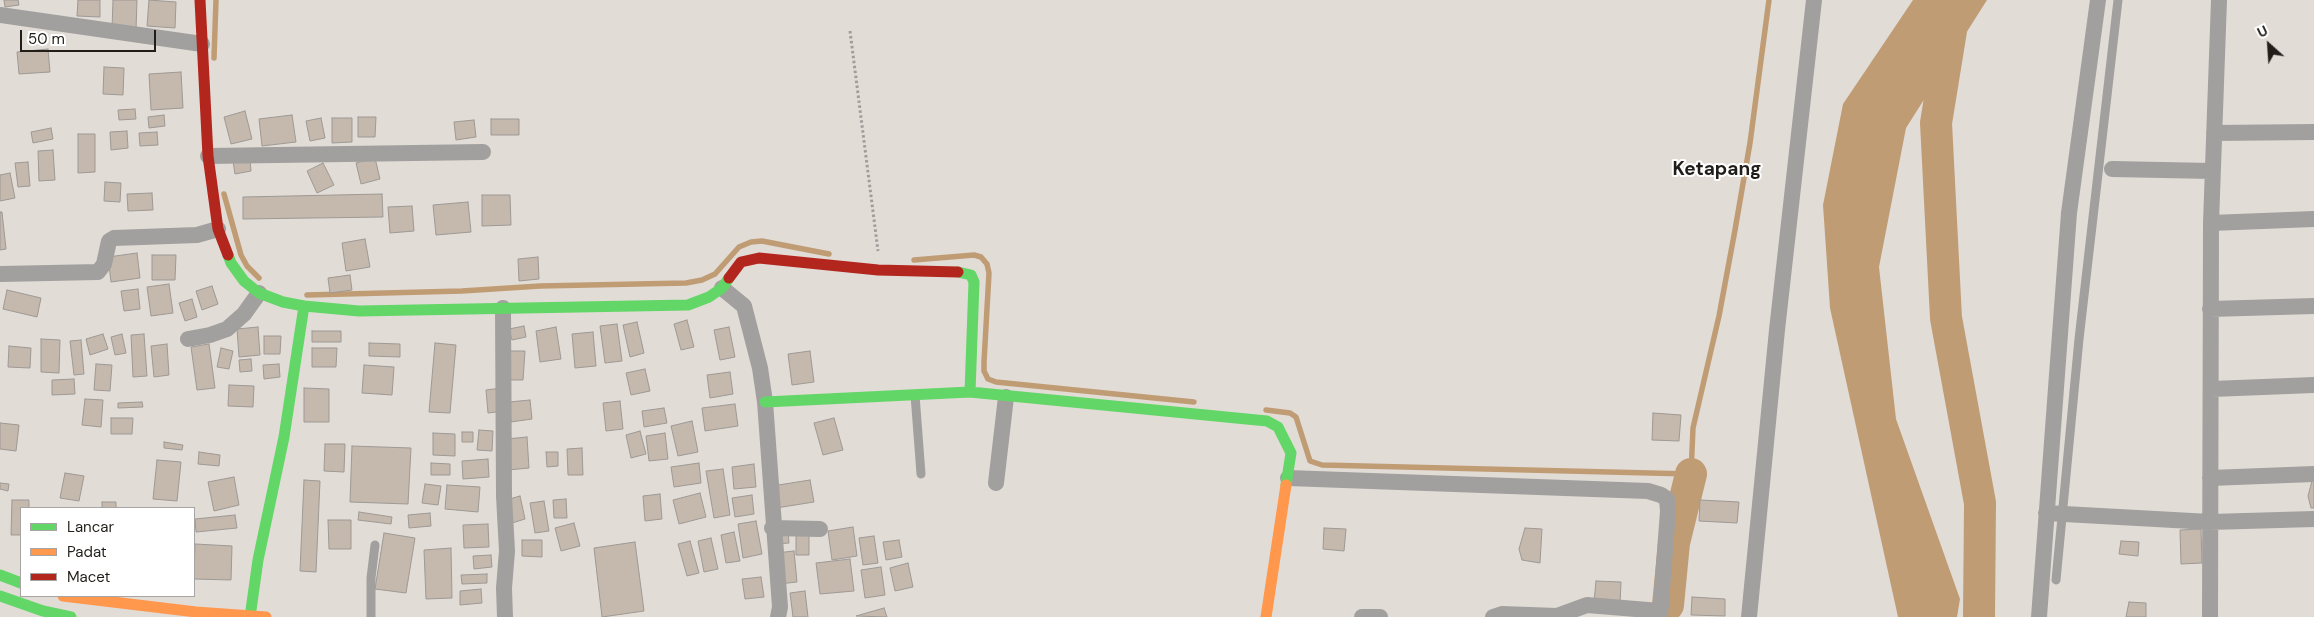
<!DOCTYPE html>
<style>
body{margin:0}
#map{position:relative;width:2314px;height:617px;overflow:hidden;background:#e2dcd7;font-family:"DM Sans",sans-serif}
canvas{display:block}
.legend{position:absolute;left:20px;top:507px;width:175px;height:90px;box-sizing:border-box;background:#fff;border:1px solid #a6a5a3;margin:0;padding:6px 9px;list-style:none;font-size:15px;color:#211e1a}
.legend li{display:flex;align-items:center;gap:10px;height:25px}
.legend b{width:25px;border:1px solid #a6a5a3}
.north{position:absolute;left:2244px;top:20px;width:50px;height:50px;-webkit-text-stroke:4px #fff;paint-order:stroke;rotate:334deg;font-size:14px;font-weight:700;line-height:20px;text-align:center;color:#211e1a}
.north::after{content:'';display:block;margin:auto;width:18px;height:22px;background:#211e1a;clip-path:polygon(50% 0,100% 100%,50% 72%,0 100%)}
.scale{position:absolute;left:20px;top:30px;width:136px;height:22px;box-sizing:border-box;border:2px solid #211e1a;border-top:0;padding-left:6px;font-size:15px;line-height:18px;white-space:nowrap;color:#211e1a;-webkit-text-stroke:4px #fff;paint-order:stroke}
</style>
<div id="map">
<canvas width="2314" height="617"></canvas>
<ul class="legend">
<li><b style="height:6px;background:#63d668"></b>Lancar</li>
<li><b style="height:6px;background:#ff974d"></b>Padat</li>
<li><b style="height:6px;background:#b3261e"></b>Macet</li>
</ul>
<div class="north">U</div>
<div class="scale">50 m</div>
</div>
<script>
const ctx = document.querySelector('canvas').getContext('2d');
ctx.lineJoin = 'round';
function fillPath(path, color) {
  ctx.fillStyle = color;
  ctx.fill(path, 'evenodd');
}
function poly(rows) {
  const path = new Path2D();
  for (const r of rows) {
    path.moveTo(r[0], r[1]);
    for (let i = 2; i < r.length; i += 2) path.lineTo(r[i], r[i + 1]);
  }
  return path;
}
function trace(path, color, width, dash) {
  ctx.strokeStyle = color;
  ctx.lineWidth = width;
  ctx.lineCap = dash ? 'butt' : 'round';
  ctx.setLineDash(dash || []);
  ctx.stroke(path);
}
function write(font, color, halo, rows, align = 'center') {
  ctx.font = font + ' "DM Sans",sans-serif';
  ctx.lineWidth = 4;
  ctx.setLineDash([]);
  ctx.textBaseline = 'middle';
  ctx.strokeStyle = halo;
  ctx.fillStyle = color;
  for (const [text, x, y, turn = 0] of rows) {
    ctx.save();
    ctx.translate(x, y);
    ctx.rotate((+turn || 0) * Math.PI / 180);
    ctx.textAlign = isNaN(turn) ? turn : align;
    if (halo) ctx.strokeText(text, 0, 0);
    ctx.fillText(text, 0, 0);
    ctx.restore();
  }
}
fillPath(poly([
 [1913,0,1987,0,1906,128,1879,267,1896,419,1960,599,1957,617,1898,617,1830,308,1823,205,1843,104]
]), '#c09c74');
trace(poly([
 [214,58,216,0],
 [224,194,241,255,247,266,259,278],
 [914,260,974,255,981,257,987,264,989,273,984,362,984,371,988,379,996,382,1194,402],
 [307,295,462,291,540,286,686,283,702,280,715,274,739,247,751,242,762,241,829,254],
 [1266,410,1290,413,1296,417,1310,461,1322,465,1691,474,1693,428,1719,316,1735,230,1750,143,1769,0]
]), '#c09c74', 5.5);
trace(poly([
 [1956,0,1936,123,1946,318,1980,503,1979,617],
 [1668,605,1674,543,1691,474]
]), '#c09c74', 32);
const building = poly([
 [4,0,18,0,19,5,5,7,4,0],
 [78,0,100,0,100,17,77,16,78,0],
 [113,0,137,0,136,30,112,29,113,0],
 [149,0,176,2,175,28,147,26,149,0],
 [48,49,50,72,19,74,17,52,48,49],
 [104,67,124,68,123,95,103,94,104,67],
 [181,72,183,108,151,110,149,74,181,72],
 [135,109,136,119,119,120,118,110,135,109],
 [245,111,252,139,231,144,224,117,245,111],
 [164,115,165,126,149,128,148,117,164,115],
 [292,115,296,142,262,146,259,119,292,115],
 [358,117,376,117,375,137,358,137,358,117],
 [321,118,325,138,310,141,306,121,321,118],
 [332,118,352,118,352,142,332,143,332,118],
 [491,119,519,119,519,135,491,135,491,119],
 [474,120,476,137,456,140,454,122,474,120],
 [51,128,53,139,33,143,31,132,51,128],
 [127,131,128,148,111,150,110,132,127,131],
 [157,132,158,145,140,146,139,133,157,132],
 [78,134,95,134,95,172,78,173,78,134],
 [53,150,55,180,39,181,38,151,53,150],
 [375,158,380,179,361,184,356,163,375,158],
 [250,159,251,171,235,174,233,161,250,159],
 [28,162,30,186,18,187,15,163,28,162],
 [323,163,334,185,317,193,307,171,323,163],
 [10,173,15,198,0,201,0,175,10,173],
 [105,182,121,183,120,202,104,201,105,182],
 [152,193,153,210,128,211,127,194,152,193],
 [382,194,383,217,243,219,243,197,382,194],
 [482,195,510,195,511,225,482,226,482,195],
 [468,202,471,232,436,235,433,205,468,202],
 [412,206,414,231,390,233,388,207,412,206],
 [0,212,2,212,6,249,0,250,0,212],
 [365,239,370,267,346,271,342,243,365,239],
 [137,253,140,278,111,282,108,257,137,253],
 [152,255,176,255,175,280,152,280,152,255],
 [538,257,539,279,519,281,518,259,538,257],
 [350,275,352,290,330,293,328,278,350,275],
 [169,284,173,313,151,316,147,287,169,284],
 [212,286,218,304,202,310,196,291,212,286],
 [138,289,140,309,124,311,121,291,138,289],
 [7,290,41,298,37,317,3,309,7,290],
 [192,299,197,317,185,321,179,303,192,299],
 [687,320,694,347,681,350,674,324,687,320],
 [637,322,644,353,630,357,623,325,637,322],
 [617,324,622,361,605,363,600,326,617,324],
 [524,326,526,337,512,340,509,329,524,326],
 [258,327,260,355,239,357,237,329,258,327],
 [556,327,561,359,540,362,536,331,556,327],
 [729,327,735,357,720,360,714,330,729,327],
 [312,331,341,331,341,342,312,342,312,331],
 [593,332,596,366,575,368,572,334,593,332],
 [103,334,108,349,90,355,86,339,103,334],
 [122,334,126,353,115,355,111,337,122,334],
 [144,334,147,376,133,377,131,335,144,334],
 [264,336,281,336,280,354,264,354,264,336],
 [41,339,60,340,59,373,41,372,41,339],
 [81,340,84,374,74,375,70,341,81,340],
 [369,343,400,344,400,357,369,356,369,343],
 [435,343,456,345,450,413,429,412,435,343],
 [167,344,169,375,154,377,151,346,167,344],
 [209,344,215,388,197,390,191,347,209,344],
 [9,346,31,348,30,368,8,367,9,346],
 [221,348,233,351,229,369,217,367,221,348],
 [312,348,337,348,336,367,312,367,312,348],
 [507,351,525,351,523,380,507,380,507,351],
 [810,351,814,382,792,385,788,354,810,351],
 [251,359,252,371,240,372,239,360,251,359],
 [96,364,112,365,110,391,94,390,96,364],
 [279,364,280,377,264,379,263,365,279,364],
 [364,365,394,367,392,395,362,393,364,365],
 [645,369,650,391,631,395,626,373,645,369],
 [730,372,733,394,710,398,707,375,730,372],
 [74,379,75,394,52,395,52,380,74,379],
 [229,385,254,386,253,407,228,406,229,385],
 [304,388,329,389,329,422,304,422,304,388],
 [502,388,504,411,488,413,486,390,502,388],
 [85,399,103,400,101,427,82,425,85,399],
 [530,400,532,419,511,422,509,402,530,400],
 [620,401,623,429,606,431,603,403,620,401],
 [142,402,143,407,118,408,118,403,142,402],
 [735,404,738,426,705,431,702,408,735,404],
 [664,408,667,423,644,427,642,411,664,408],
 [1653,413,1681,415,1679,441,1652,440,1653,413],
 [111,418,133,418,132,434,111,434,111,418],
 [834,418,843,450,823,455,814,423,834,418],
 [692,421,698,452,678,456,671,426,692,421],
 [0,423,19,425,16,451,0,449,0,423],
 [479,430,493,431,492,451,477,450,479,430],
 [640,431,646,454,631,458,626,435,640,431],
 [462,432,473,432,473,442,462,442,462,432],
 [433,433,455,434,455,456,433,455,433,433],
 [665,433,668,459,649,461,646,436,665,433],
 [527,437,529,468,508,470,506,439,527,437],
 [164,442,183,445,182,450,164,448,164,442],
 [325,444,345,444,344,472,324,471,325,444],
 [352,446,411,448,408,504,350,502,352,446],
 [582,448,583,475,568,475,567,449,582,448],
 [199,452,220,455,219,466,198,464,199,452],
 [546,452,558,452,558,466,547,467,546,452],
 [488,459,489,477,463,479,462,461,488,459],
 [157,460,181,462,177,501,153,499,157,460],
 [431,463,450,464,450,475,431,475,431,463],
 [699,463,701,483,674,487,671,467,699,463],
 [754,464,756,487,734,489,732,467,754,464],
 [723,469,730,515,714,518,706,471,723,469],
 [65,473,84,476,79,501,60,498,65,473],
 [234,477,239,505,214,511,208,482,234,477],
 [2313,477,2314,477,2314,508,2311,508,2308,496,2313,477],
 [304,480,320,481,316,572,300,571,304,480],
 [810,480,814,502,776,508,772,486,810,480],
 [0,483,9,484,8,491,0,489,0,483],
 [425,484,441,486,438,505,422,503,425,484],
 [447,485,480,487,478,512,445,509,447,485],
 [700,493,706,517,679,524,673,500,700,493],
 [660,494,662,519,645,521,643,496,660,494],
 [752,495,754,514,735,517,732,498,752,495],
 [520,496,525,519,512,523,506,500,520,496],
 [566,499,567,518,554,518,553,500,566,499],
 [12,500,29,500,29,508,21,508,21,535,11,535,12,500],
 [1700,500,1739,502,1737,523,1699,521,1700,500],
 [544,501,549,531,535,533,530,503,544,501],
 [102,502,116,502,116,508,102,508,102,502],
 [359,512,392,517,391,524,358,520,359,512],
 [430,513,431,526,409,528,408,515,430,513],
 [235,515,237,528,196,532,195,519,235,515],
 [328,520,351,520,351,549,329,549,328,520],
 [756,521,762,554,743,558,738,524,756,521],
 [574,523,580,546,561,551,555,528,574,523],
 [488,524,489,547,464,548,463,525,488,524],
 [853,527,857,556,832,560,828,531,853,527],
 [1324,528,1346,529,1344,551,1323,549,1324,528],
 [1525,528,1542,529,1540,563,1522,560,1519,549,1525,528],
 [788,529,789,543,776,544,788,529],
 [2201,529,2202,563,2181,564,2180,530,2201,529],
 [734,532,740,561,726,563,721,535,734,532],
 [796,532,809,532,809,555,796,555,796,532],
 [384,533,415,538,406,593,375,589,384,533],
 [874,536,878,563,863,565,859,538,874,536],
 [711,538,718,569,704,572,698,541,711,538],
 [522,540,542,540,542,557,522,556,522,540],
 [899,540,902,557,886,560,883,542,899,540],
 [690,541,699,573,687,576,678,544,690,541],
 [2121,541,2139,542,2138,556,2119,554,2121,541],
 [635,542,644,611,602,617,594,548,635,542],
 [195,544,232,546,231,580,194,579,195,544],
 [451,548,452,598,426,599,424,550,451,548],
 [794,551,797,582,779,584,776,553,794,551],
 [491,555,492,567,474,569,473,556,491,555],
 [850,559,854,591,820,594,816,563,850,559],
 [908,563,913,587,895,591,890,568,908,563],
 [881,567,885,595,865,598,861,570,881,567],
 [487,574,487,583,462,584,461,575,487,574],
 [761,577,764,597,745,599,742,579,761,577],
 [1596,581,1621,582,1620,604,1594,602,1596,581],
 [481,589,482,603,460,605,460,591,481,589],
 [805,591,808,617,793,617,790,593,805,591],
 [1692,597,1725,599,1725,616,1691,615,1692,597],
 [2129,602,2146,603,2146,617,2126,617,2129,602],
 [884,608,887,617,856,616,884,608]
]);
fillPath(building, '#c5b8ac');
trace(building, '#9d9995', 1);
trace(poly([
 [850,31,878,251]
]), '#9f9d9b', 3, [2.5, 2.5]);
trace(poly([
 [915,395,921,474],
 [2056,580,2079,339,2118,0],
 [371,617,371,578,375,545]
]), '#a1a09e', 9);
trace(poly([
 [0,15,202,44],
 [2214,133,2314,132],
 [208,156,483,152],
 [2112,169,2212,171],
 [2211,223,2314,219],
 [0,274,98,272,104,264,109,241,114,238,197,235,218,229],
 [722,288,744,306,760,368,765,402,780,607,778,617],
 [503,308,504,496,507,551,504,588,505,617],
 [2210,309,2314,306],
 [188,339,210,335,227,329,244,314,259,293],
 [2212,389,2314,385],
 [1288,478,1648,491,1661,495,1667,499,1668,511,1660,617],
 [2210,478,2314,474],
 [996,483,1006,397],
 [2046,513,2210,522,2314,519],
 [772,528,820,529],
 [1362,617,1380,617],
 [1493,617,1502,614,1557,616,1587,605,1660,611],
 [1749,617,1777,330,1814,0],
 [2039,617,2069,213,2098,0],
 [2210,617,2211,223,2219,0]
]), '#a1a09e', 16);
trace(poly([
 [228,255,231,263,244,281,259,293,283,302,304,306,284,437,258,560,250,617],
 [958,272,971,275,974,282,970,392],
 [304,306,359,311,688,305,709,297,722,288,729,278],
 [765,402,970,392,1267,421,1278,427,1291,453,1286,485],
 [0,575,21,583],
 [0,596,43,611,71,617]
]), '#63d668', 11);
trace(poly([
 [63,596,196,612,266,617],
 [1266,617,1286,485]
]), '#ff974d', 11);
trace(poly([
 [200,0,208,156,218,229,228,255],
 [729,278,741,262,759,258,878,270,958,272]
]), '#b3261e', 11);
write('bold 19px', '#211e1a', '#fff', [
 ["Ketapang",1717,170]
]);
</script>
